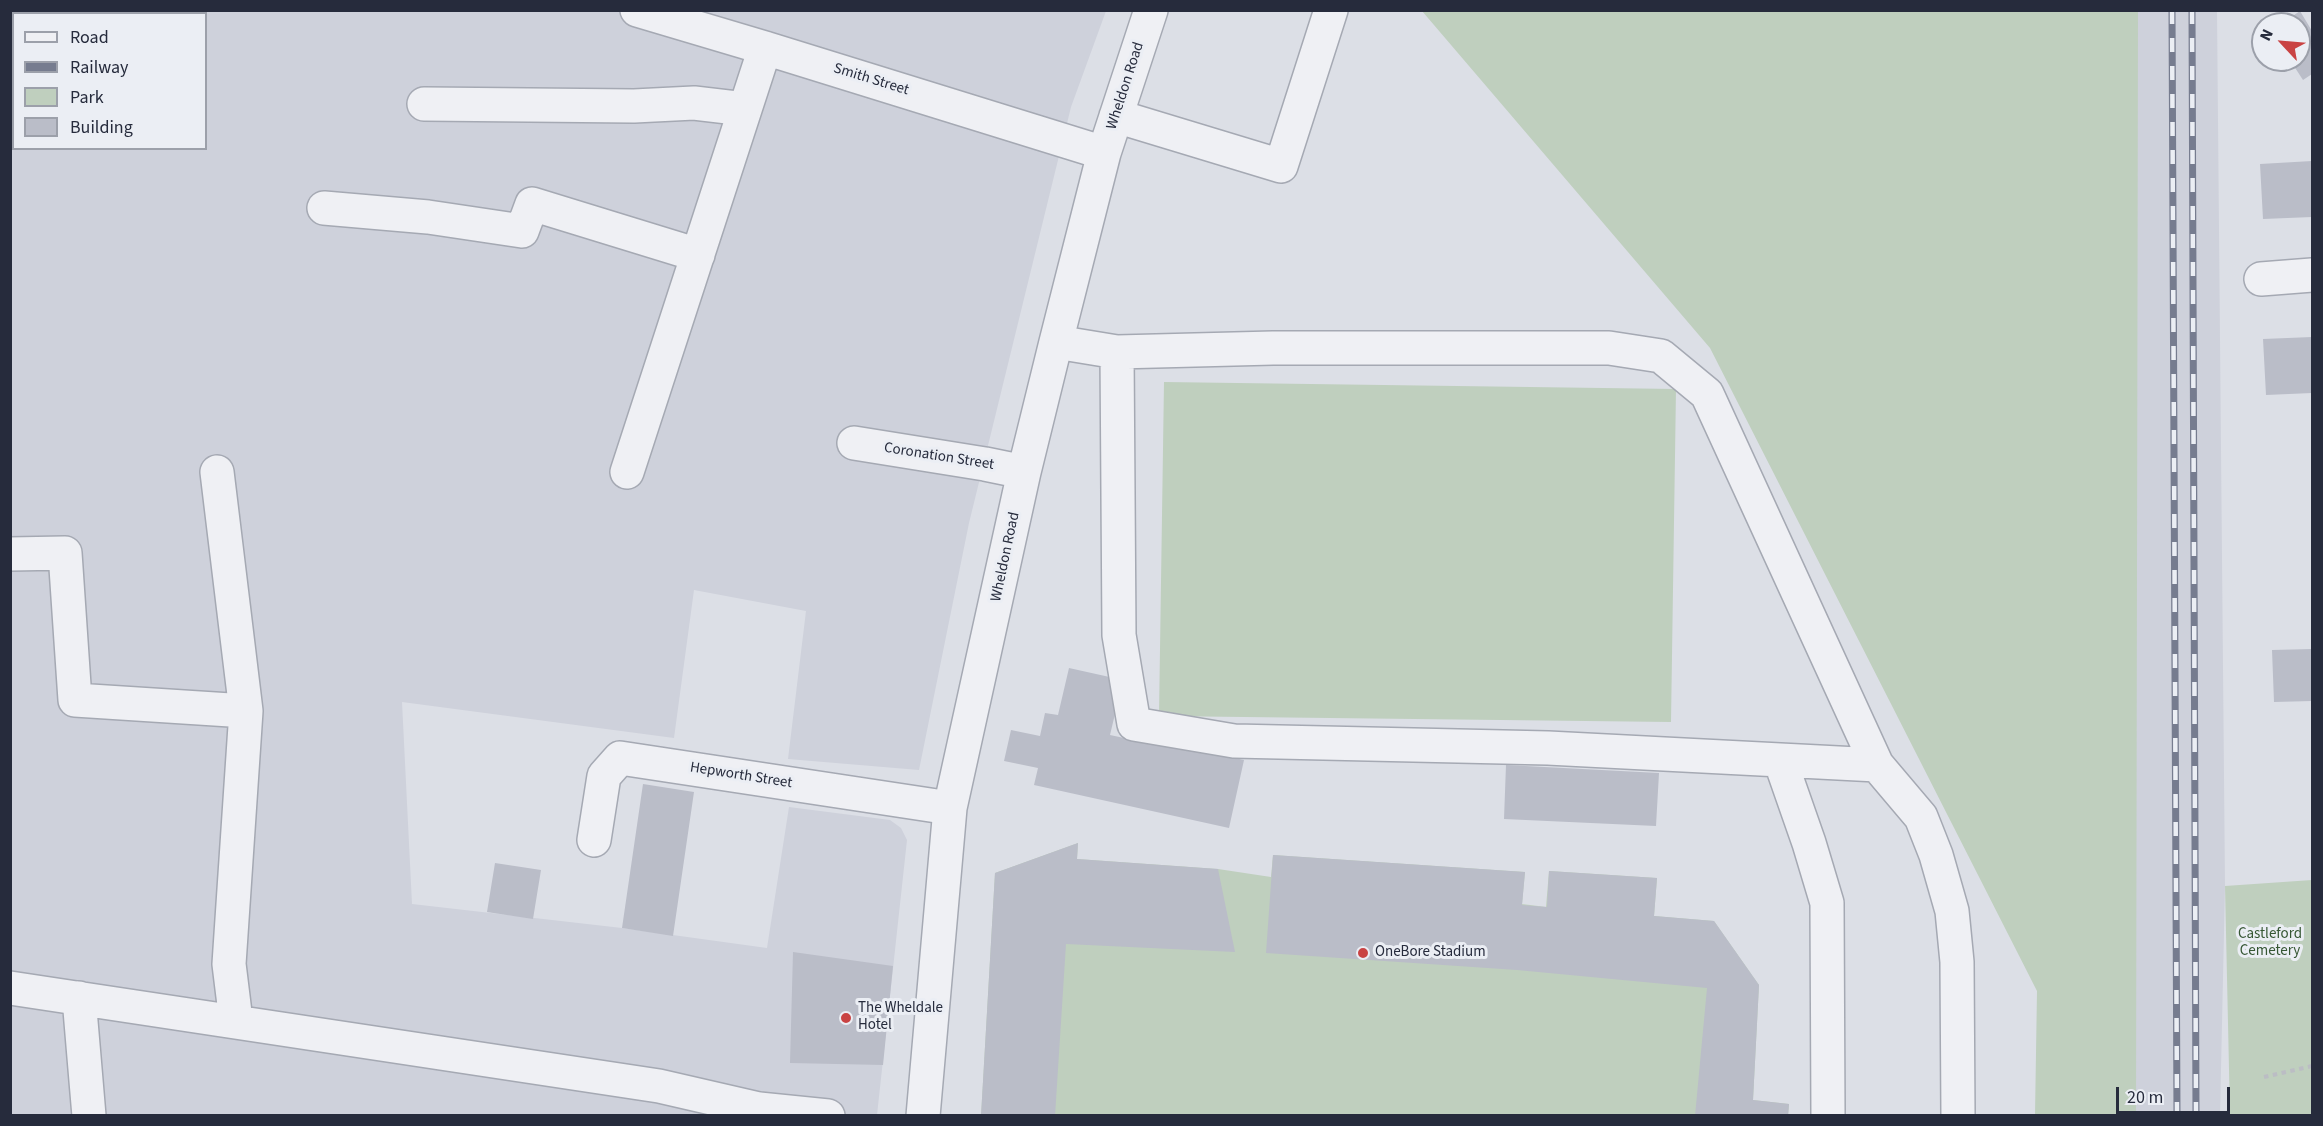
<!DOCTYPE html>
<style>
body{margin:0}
#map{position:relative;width:2323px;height:1126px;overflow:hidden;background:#dcdfe6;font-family:"Source Sans 3",sans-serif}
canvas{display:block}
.frame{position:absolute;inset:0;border:12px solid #262b3c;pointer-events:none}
.legend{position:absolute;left:12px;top:12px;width:195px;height:138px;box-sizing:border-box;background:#ebeef4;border:2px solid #9ca0aa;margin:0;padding:8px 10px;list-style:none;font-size:18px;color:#262b3c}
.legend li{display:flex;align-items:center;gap:12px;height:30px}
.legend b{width:30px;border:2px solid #9ca0aa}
.north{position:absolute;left:2251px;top:12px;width:60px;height:60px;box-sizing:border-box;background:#ebeef4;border:2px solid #9ca0aa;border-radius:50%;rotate:296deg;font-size:16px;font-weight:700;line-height:24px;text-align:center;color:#262b3c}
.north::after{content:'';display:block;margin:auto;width:21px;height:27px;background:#c94343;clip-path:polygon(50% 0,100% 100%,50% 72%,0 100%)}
.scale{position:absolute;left:2116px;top:1087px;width:114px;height:27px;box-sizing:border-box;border:3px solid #262b3c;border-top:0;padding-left:8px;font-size:18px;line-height:21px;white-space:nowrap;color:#262b3c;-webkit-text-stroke:4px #ebeef4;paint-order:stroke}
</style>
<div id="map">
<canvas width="2323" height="1126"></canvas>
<div class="frame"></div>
<ul class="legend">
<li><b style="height:8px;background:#eff0f4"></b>Road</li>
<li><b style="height:8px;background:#767c8f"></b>Railway</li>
<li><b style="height:16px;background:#bfcfbe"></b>Park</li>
<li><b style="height:16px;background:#babdc8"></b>Building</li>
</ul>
<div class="north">N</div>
<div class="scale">20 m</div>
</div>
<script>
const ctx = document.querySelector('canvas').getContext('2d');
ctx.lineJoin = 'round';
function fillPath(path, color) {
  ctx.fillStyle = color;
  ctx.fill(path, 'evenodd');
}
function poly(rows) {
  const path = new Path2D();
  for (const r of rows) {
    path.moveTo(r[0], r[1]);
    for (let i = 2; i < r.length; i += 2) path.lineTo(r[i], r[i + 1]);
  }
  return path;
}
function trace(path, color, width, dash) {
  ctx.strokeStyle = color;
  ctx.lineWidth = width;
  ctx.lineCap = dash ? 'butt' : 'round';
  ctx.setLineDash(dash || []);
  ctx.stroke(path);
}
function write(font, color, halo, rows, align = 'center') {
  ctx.font = font + ' "Source Sans 3",sans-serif';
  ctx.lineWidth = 6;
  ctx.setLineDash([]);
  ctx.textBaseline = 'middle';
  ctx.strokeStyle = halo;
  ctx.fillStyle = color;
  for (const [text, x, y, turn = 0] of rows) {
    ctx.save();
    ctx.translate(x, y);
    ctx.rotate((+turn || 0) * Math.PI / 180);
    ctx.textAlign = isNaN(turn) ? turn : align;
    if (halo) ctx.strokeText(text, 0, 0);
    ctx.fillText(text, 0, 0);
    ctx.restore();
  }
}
fillPath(poly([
 [10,11,1106,11,1071,107,969,523,919,770,788,759,806,611,694,590,674,738,402,702,412,904,622,928,767,948,789,807,890,820,901,828,907,840,877,1115,11,1115],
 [14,14,206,14,206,148,14,148],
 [2137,11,2217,11,2225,886,2220,1115,2098,1115]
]), '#ced1db');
fillPath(poly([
 [1422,11,2138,11,2136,1115,2035,1115,2037,991,1710,348],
 [1164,382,1676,389,1671,722,1159,716],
 [1078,843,1077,859,1218,869,1271,877,1273,855,1525,872,1522,904,1546,907,1549,871,1657,878,1654,916,1714,921,1759,985,1753,1100,1789,1104,1788,1116,981,1116,995,873],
 [2312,880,2312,1115,2230,1115,2225,886]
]), '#bfcfbe');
fillPath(poly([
 [2300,11,2312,31,2312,74,2303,80,2290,60,2299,60,2299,24,2281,24],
 [2312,161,2312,217,2263,219,2260,164],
 [2312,337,2312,393,2266,395,2263,339],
 [2312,649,2312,701,2274,702,2272,650],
 [1069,668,1123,680,1110,735,1152,744,1153,740,1244,760,1229,828,1034,785,1038,768,1004,761,1011,730,1040,736,1045,713,1058,715],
 [1506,765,1659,773,1656,826,1504,819],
 [643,784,694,792,673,936,622,928],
 [1078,843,1077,859,1218,869,1235,952,1066,944,1055,1116,981,1116,995,873],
 [1273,855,1525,872,1522,905,1547,907,1549,871,1657,878,1654,916,1714,921,1759,985,1753,1100,1789,1104,1788,1116,1695,1116,1707,988,1517,970,1266,953],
 [495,863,541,870,533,919,487,912],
 [793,952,893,966,883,1065,790,1063]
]), '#babdc8');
const minor = poly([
 [637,10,765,48,1104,153],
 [424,104,634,106,694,103,745,109],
 [1116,116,1281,166,1331,10],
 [324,208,428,217,522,231,532,204,698,255],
 [2261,279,2312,275],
 [1056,342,1117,352,1273,348,1609,348,1661,356,1707,394,1877,765,1548,748,1234,741,1134,724,1119,635,1117,352],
 [854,443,985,464,1024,472],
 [217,472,246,711,229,964,236,1021],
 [627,472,765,48],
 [10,554,65,553,75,700,246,711],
 [1780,760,1809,843,1827,903,1828,1116],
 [1877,765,1921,817,1936,855,1952,911,1957,962,1958,1116],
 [594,840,604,776,620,758,950,808],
 [10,988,659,1086,759,1109,828,1116],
 [79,998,89,1116],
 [923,1116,950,808,1024,472,1056,342,1104,153,1151,10]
]);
trace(minor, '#a5a9b3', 36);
trace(poly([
 [2264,1077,2312,1066]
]), '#bbbdc4', 4, [4.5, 4.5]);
trace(minor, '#eff0f4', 33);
const rail = poly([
 [2172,10,2177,1116],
 [2192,10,2196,1116]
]);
trace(rail, '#767c8f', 7);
trace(rail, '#ebeef4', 4.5, [14]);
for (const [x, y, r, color] of [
 [1363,953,6,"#c94343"],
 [846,1018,6,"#c94343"]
]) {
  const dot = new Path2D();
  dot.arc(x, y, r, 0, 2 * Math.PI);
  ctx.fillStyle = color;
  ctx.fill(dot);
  trace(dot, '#ebeef4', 2);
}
write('15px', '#262b3c', '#ebeef4', [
 ["Smith Street",871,80,17],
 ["Wheldon Road",1126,86,-72],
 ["Coronation Street",939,457,9],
 ["Wheldon Road",1006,557,-78],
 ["Hepworth Street",741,776,9]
]);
write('15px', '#365734', '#ebeef4', [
 ["Castleford",2270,935],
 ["Cemetery",2270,952]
]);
write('15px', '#262b3c', '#ebeef4', [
 ["OneBore Stadium",1375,953],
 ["The Wheldale",858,1009],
 ["Hotel",858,1026]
], 'left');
</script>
